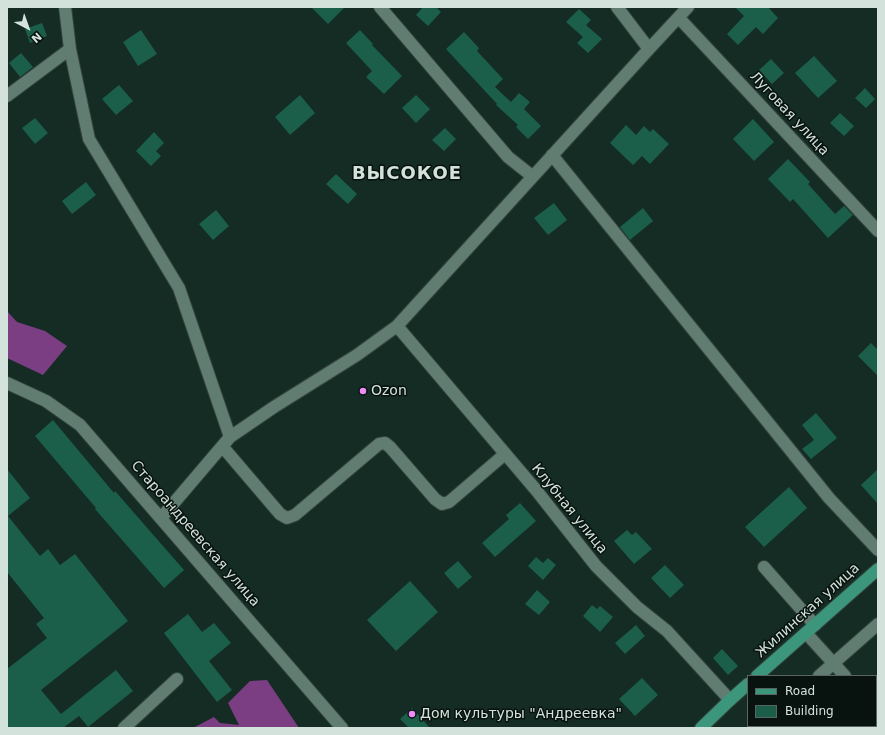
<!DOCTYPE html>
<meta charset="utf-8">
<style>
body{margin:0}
#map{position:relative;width:885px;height:735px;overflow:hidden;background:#142c24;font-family:"DejaVu Sans",sans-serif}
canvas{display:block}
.frame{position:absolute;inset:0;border:8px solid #d3e2db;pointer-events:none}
.legend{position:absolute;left:747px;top:675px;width:130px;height:52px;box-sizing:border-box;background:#08120e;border:1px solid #596560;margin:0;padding:5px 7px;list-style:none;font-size:12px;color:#d3e2db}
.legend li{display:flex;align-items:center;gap:8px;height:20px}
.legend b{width:20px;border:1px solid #596560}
.north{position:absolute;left:8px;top:8px;width:40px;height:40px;-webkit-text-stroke:3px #08120e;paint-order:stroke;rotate:139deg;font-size:11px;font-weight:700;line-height:16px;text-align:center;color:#d3e2db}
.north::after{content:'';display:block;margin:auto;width:14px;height:18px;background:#d3e2db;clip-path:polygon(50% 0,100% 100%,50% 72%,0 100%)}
</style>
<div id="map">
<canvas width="885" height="735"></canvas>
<div class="frame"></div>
<ul class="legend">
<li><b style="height:5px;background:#3b967b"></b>Road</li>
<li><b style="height:11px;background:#1b5e4a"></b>Building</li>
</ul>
<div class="north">N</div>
</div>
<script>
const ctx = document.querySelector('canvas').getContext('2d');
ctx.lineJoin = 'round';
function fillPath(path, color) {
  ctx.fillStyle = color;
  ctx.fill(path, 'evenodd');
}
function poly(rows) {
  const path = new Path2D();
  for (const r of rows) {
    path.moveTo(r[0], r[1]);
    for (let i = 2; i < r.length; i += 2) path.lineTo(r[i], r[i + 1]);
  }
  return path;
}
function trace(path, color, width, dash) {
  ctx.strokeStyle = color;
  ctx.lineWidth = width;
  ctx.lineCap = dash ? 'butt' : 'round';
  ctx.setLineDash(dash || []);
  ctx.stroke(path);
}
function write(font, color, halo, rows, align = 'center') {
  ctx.font = font + ' "DejaVu Sans",sans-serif';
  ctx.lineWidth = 3;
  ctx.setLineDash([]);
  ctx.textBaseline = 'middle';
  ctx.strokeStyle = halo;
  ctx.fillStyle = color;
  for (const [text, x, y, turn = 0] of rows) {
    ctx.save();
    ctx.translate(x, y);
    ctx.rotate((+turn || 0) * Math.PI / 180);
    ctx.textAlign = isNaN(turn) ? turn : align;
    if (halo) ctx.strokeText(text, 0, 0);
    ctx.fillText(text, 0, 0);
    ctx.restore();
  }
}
fillPath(poly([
 [7,311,17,322,45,331,67,346,43,375,7,358],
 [267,680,299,728,193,728,214,717,220,723,239,725,228,703,250,681]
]), '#7c3e82');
fillPath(poly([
 [311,7,345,7,328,24],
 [423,7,436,7,441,12,428,26,416,15],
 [735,7,768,7,778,18,763,34,756,27,738,45,727,34,744,16],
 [579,9,591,20,586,25,602,39,588,53,577,43,583,37,566,22],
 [42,23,47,36,30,43,25,29],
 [141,30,157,54,138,66,123,42],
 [360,30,373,44,372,45,402,76,384,94,366,77,372,71,346,43],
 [464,32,479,48,477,51,503,79,495,87,511,102,519,93,530,102,524,109,541,126,528,139,516,127,518,125,496,105,497,104,446,49],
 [21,53,33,67,20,77,9,63],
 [814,56,837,81,818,98,795,73],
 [771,59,784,73,772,84,759,70],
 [119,85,133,101,116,115,102,99],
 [865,88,875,99,866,108,855,98],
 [300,95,315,113,290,135,275,117],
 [416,95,430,109,416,123,402,108],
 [840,113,854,126,844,136,830,123],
 [35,118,48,133,35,144,22,128],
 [753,119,774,142,754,161,733,139],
 [626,125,636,135,644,126,650,132,653,129,669,144,650,164,642,156,633,165,610,143],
 [445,128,456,139,444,151,432,140],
 [154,132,164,143,156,151,161,156,151,166,136,151],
 [788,159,810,182,808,184,835,214,844,206,853,215,828,238,793,199,790,202,768,179],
 [336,174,357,194,348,204,326,184],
 [86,182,96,195,72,214,62,201],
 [554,203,567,220,548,235,534,218],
 [643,208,653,221,630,240,620,227],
 [216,210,229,226,213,240,199,224],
 [871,343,878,350,878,376,858,356],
 [816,413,837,438,811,459,802,449,814,440,802,425],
 [53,420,114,493,115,491,184,570,164,588,95,509,96,508,35,436],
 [7,469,30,498,8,516,40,556,48,549,60,565,75,554,128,621,41,690,61,714,116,670,133,691,88,727,79,716,63,728,7,728,7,669,47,638,36,624,44,618,7,572],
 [878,469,878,504,861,485],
 [789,487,807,508,764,547,745,527],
 [520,503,536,521,495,557,482,543,509,519,506,515],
 [627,530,632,535,636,532,652,549,634,564,614,541],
 [536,557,543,563,548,558,556,565,543,580,528,566],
 [458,561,472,577,458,589,444,573],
 [665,565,684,585,670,598,651,578],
 [410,581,438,612,396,651,367,620],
 [537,590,550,602,539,615,525,604],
 [592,605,597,609,600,606,613,617,600,632,583,616],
 [188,614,202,632,214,623,231,643,209,661,232,690,217,702,164,633],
 [636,625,645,636,625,654,615,643],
 [722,649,738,666,728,675,713,658],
 [642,678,658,695,635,716,619,699],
 [412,708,430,728,409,728,400,719]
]), '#1b5e4a');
const minor = poly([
 [65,7,70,49,89,139,179,288,230,437],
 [380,7,508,157,532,176],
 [679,18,878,231],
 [649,49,688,7],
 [7,96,70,49],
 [552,155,829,498,878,550],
 [397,326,536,490,596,566,637,607,667,631,730,700],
 [7,383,46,401,80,425,342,728],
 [222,446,280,514,287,518,295,515,379,444,385,443,390,447,435,499,442,504,449,502,505,454],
 [161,518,230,437,274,407,357,355,397,326,649,49,617,7],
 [764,567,815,625],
 [806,633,845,676],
 [819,676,878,624],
 [876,711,878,714],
 [124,728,177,679],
 [761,728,763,726]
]);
const major = poly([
 [757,676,878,569],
 [701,728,730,700,748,684]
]);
trace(minor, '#33453e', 14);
trace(major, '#33453e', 14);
trace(minor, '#617c71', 12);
trace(major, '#3b967b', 12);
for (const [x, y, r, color] of [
 [363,391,4,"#ee8cf8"],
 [412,714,4,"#ee8cf8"]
]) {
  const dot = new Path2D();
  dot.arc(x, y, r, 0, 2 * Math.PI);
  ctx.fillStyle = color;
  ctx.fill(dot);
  trace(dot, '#08120e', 1.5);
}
write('14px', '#d3e2db', '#08120e', [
 ["Луговая улица",789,114,47],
 ["Клубная улица",569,509,51],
 ["Староандреевская улица",195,534,49],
 ["Жилинская улица",808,611,-42]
]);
write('14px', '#d3e2db', '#08120e', [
 ["Ozon",371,391],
 ["Дом культуры \"Андреевка\"",420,714]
], 'left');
ctx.letterSpacing = '1px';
write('bold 18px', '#d3e2db', '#08120e', [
 ["ВЫСОКОЕ",407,174]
]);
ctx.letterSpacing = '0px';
</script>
